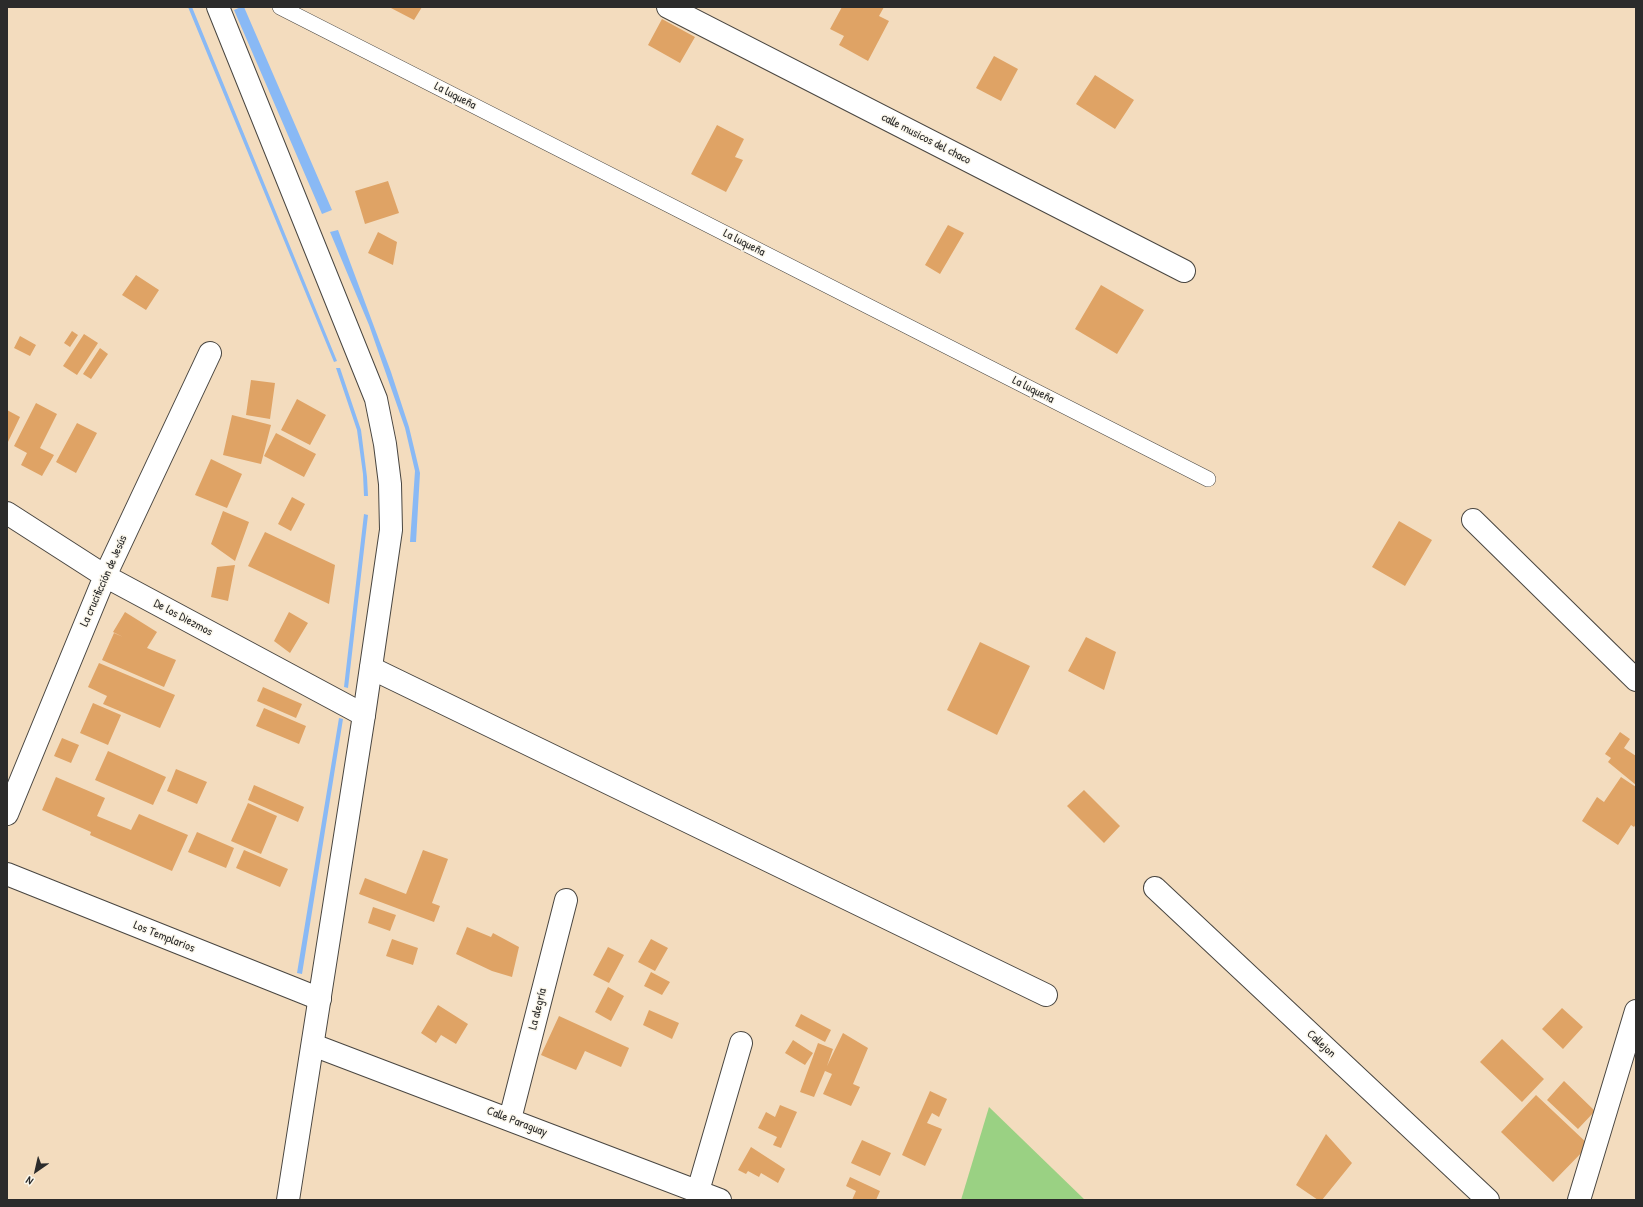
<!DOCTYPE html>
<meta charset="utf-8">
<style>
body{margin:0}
#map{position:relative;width:1643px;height:1207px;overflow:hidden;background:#f3dcbe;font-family:"Patrick Hand",sans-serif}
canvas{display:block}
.frame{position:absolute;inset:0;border:8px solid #2b2b2b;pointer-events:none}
.north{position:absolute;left:16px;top:1151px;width:40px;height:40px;-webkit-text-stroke:3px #fbf7ec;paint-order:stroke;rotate:214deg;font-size:11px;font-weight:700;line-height:16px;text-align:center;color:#2b2b2b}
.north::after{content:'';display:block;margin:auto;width:14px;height:18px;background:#2b2b2b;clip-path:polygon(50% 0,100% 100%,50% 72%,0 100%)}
</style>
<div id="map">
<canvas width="1643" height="1207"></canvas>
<div class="frame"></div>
<div class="north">N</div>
</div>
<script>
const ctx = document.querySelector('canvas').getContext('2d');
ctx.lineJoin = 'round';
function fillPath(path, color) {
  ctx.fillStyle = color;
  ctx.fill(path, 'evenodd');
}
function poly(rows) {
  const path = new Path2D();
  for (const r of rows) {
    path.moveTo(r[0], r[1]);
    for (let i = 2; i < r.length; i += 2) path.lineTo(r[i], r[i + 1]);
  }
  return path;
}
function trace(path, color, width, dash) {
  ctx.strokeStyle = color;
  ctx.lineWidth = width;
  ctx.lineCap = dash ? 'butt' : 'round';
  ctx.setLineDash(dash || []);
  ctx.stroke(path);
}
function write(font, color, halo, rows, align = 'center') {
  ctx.font = font + ' "Patrick Hand",sans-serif';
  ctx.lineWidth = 3;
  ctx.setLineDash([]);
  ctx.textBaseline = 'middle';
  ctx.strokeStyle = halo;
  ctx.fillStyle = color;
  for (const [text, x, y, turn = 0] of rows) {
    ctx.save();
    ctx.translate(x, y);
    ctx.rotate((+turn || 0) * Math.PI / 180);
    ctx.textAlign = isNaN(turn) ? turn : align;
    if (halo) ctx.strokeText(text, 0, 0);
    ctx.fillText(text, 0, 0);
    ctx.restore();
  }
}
fillPath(poly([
 [989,1107,1085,1200,961,1200]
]), '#9ad183');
fillPath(poly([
 [188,7,192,7,337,361,334,362],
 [241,7,244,7,332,210,322,214,234,10],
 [338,230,391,372,409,427,420,473,416,542,410,542,415,471,405,428,369,325,330,232],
 [336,368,340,368,361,430,367,477,368,496,364,496,363,474,357,430],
 [364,514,368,515,348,688,344,687],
 [339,718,343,719,302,974,297,973]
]), '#89b9f5');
fillPath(poly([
 [389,7,422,7,414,20],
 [842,7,884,7,879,16,889,21,868,61,839,45,844,36,830,29],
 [662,19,695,37,680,63,648,45],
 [994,56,1018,69,1001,101,976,88],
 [1095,75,1134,100,1115,129,1076,104],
 [717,125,744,139,735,157,743,160,726,192,691,174],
 [388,181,399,213,365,224,355,191],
 [948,225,964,233,940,274,925,265],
 [378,232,397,242,393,265,368,253],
 [136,275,159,290,146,310,122,295],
 [1101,285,1144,310,1117,354,1075,329],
 [72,331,78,335,70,347,64,343],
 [84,334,98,343,77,375,63,366],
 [20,336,36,345,30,356,14,348],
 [100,348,108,354,91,379,83,374],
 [251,380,275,383,270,419,246,415],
 [297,399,326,415,310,445,281,430],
 [36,403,57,414,40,448,54,455,42,476,21,465,27,453,14,446],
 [7,410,20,417,7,444],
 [232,415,271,425,261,464,223,455],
 [77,423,97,433,76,473,56,462],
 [276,433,316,454,304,477,264,456],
 [211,459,242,474,227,508,195,495],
 [292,497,305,504,291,531,278,524],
 [223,511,249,522,235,561,211,544],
 [1399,521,1432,540,1405,586,1372,567],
 [265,532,335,565,329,604,248,566],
 [235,565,228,601,211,597,217,567],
 [125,612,157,632,147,648,176,660,164,687,102,660,114,633,123,637,113,632],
 [289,612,308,623,290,653,274,641],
 [1086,637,1116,652,1104,690,1068,671],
 [980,642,1030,666,997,735,947,710],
 [99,663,175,695,160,728,103,704,107,696,88,687],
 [263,687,302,704,296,718,257,701],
 [93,703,121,715,108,745,80,733],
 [264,708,306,726,299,744,256,726],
 [1620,732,1630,739,1624,748,1636,756,1636,785,1608,762,1611,758,1605,754],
 [62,738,79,745,71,763,54,756],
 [108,751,166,777,153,805,95,780],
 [176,769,207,782,197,804,167,791],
 [56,777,105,798,97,816,131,830,139,814,188,835,172,871,90,835,91,832,42,810],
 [1621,777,1636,787,1636,824,1634,827,1631,825,1618,845,1582,821,1597,797,1604,802],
 [254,785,304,807,298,822,248,800],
 [1084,790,1120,826,1104,843,1067,806],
 [248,803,277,816,261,854,231,841],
 [197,832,234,848,226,868,188,852],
 [244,850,288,869,280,887,236,868],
 [423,850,448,859,432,903,440,906,434,922,359,894,365,878,406,894],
 [373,907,396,915,390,931,368,923],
 [467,927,491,937,493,933,519,947,512,977,492,971,456,954],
 [392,939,418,948,413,965,386,956],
 [651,939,668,948,655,971,638,962],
 [608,947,624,955,609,983,593,975],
 [651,972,670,982,662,995,644,986],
 [608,987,624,996,611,1021,595,1012],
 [438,1005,468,1024,456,1044,441,1035,436,1043,421,1033],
 [1562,1008,1583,1027,1563,1049,1542,1029],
 [649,1010,679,1023,672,1039,643,1025],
 [801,1014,831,1030,825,1042,795,1026],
 [559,1016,629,1048,621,1067,585,1051,576,1070,541,1055],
 [843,1033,868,1048,853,1084,860,1087,851,1106,823,1094,832,1074,825,1071,814,1097,800,1092,818,1043,833,1049,827,1066],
 [1502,1039,1544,1079,1522,1102,1480,1062],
 [793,1040,813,1053,805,1065,785,1053],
 [1564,1081,1595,1111,1578,1129,1547,1100],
 [930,1091,947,1099,939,1117,932,1113,927,1123,942,1129,925,1166,902,1155],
 [1536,1095,1589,1145,1553,1182,1501,1132],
 [780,1105,797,1112,781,1148,773,1145,777,1137,758,1128,766,1112,775,1117],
 [1326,1134,1352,1163,1322,1200,1318,1200,1296,1185],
 [862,1140,891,1153,880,1176,851,1163],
 [751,1147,785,1169,778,1183,761,1173,759,1177,748,1171,746,1174,738,1170],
 [850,1177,880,1191,876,1200,852,1200,856,1191,846,1186]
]), '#dfa365');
const service = poly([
 [280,7,1208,479]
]);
const minor = poly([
 [668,7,1184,271],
 [7,513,105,576,364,715],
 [1473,520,1636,680],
 [371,668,1046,995],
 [7,814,105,576,210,353],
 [7,874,320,999],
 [1155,888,1488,1200],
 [313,1045,720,1200],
 [510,1119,566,900],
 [698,1191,741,1043],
 [1579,1200,1636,1011]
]);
const tertiary = poly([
 [218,7,376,399,385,444,390,484,391,530,364,715,288,1200]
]);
trace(service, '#494641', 16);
trace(minor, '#494641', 24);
trace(tertiary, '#494641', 24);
trace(service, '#fff', 15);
trace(minor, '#fff', 22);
trace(tertiary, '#fff', 22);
write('12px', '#2b2b2b', '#fbf7ec', [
 ["La luqueña",455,96,27],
 ["calle musicos del chaco",926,139,27],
 ["La luqueña",744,243,27],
 ["La luqueña",1033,390,27],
 ["La crucificción de Jesús",104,581,-66],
 ["De los Diezmos",183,618,28],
 ["Los Templarios",164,937,22],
 ["La alegría",538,1009,-76],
 ["Callejon",1321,1044,43],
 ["Calle Paraguay",517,1122,21]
]);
</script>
